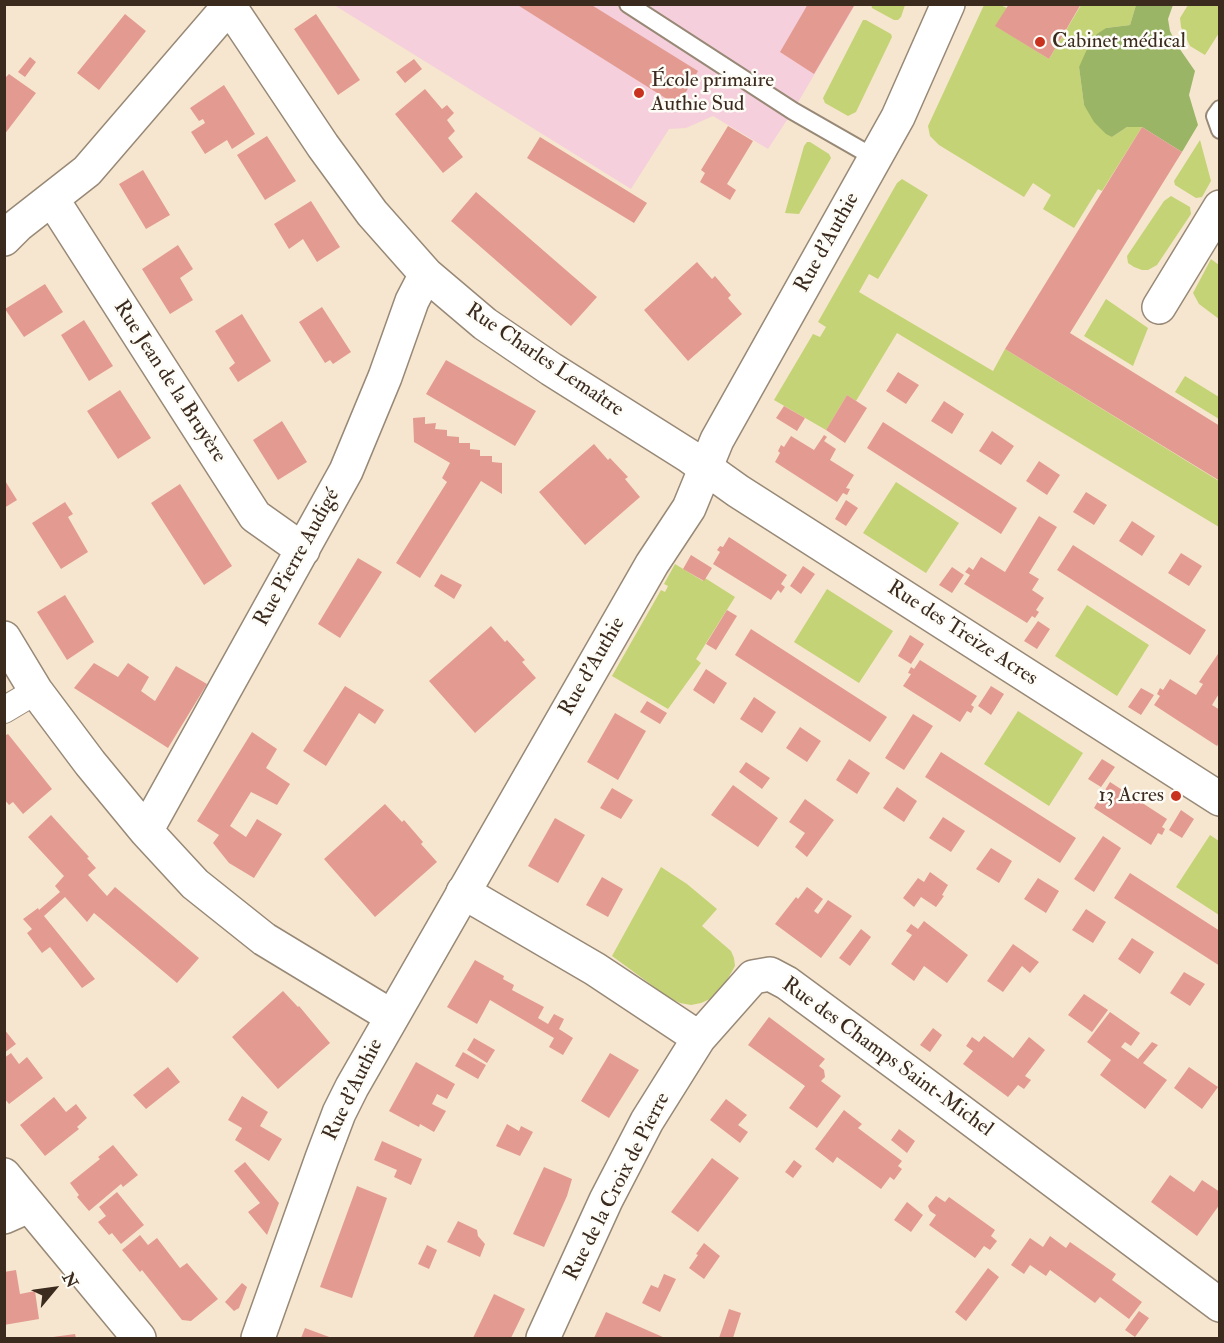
<!DOCTYPE html>
<meta charset="utf-8">
<style>
body{margin:0}
#map{position:relative;width:1224px;height:1343px;overflow:hidden;background:#f6e6cf;font-family:"IM FELL Double Pica",serif}
canvas{display:block}
.frame{position:absolute;inset:0;border:6px solid #3b2a1e;pointer-events:none}
.north{position:absolute;left:24px;top:1259px;width:60px;height:60px;-webkit-text-stroke:4px #fdfcf7;paint-order:stroke;rotate:61deg;font-size:16px;font-weight:700;line-height:24px;text-align:center;color:#3b2a1e}
.north::after{content:'';display:block;margin:auto;width:21px;height:27px;background:#3b2a1e;clip-path:polygon(50% 0,100% 100%,50% 72%,0 100%)}
</style>
<div id="map">
<canvas width="1224" height="1343"></canvas>
<div class="frame"></div>
<div class="north">N</div>
</div>
<script>
const ctx = document.querySelector('canvas').getContext('2d');
ctx.lineJoin = 'round';
function fillPath(path, color) {
  ctx.fillStyle = color;
  ctx.fill(path, 'evenodd');
}
function poly(rows) {
  const path = new Path2D();
  for (const r of rows) {
    path.moveTo(r[0], r[1]);
    for (let i = 2; i < r.length; i += 2) path.lineTo(r[i], r[i + 1]);
  }
  return path;
}
function trace(path, color, width, dash) {
  ctx.strokeStyle = color;
  ctx.lineWidth = width;
  ctx.lineCap = dash ? 'butt' : 'round';
  ctx.setLineDash(dash || []);
  ctx.stroke(path);
}
function write(font, color, halo, rows, align = 'center') {
  ctx.font = font + ' "IM FELL Double Pica",serif';
  ctx.lineWidth = 5;
  ctx.setLineDash([]);
  ctx.textBaseline = 'middle';
  ctx.strokeStyle = halo;
  ctx.fillStyle = color;
  for (const [text, x, y, turn = 0] of rows) {
    ctx.save();
    ctx.translate(x, y);
    ctx.rotate((+turn || 0) * Math.PI / 180);
    ctx.textAlign = isNaN(turn) ? turn : align;
    if (halo) ctx.strokeText(text, 0, 0);
    ctx.fillText(text, 0, 0);
    ctx.restore();
  }
}
fillPath(poly([
 [334,5,855,5,793,111,768,149,713,116,686,128,669,129,631,189]
]), '#f5cfdb');
fillPath(poly([
 [871,4,905,4,905,5,901,17,898,20,894,20,872,8],
 [984,5,1000,5,1007,8,996,26,1049,59,1081,5,1136,5,1130,25,1106,28,1079,67,1084,105,1112,137,1127,127,1142,127,1102,191,1098,189,1074,228,1043,209,1051,195,1033,183,1024,197,939,145,930,136,928,126],
 [1188,5,1219,5,1219,33,1205,55,1190,46,1181,27,1180,18],
 [863,20,866,20,891,34,892,37,856,112,848,116,825,103,823,98],
 [1200,140,1211,181,1202,197,1196,198,1175,185,1174,181],
 [807,142,810,142,829,154,831,158,799,214,785,213,804,146],
 [902,179,928,195,878,279,869,274,859,292,993,371,1005,349,1219,481,1219,527,897,333,856,401,847,395,826,430,774,400,813,334,820,337,826,327,818,322,897,183],
 [1171,196,1190,207,1191,214,1157,265,1148,270,1142,270,1134,267,1128,263,1127,256,1164,201],
 [1211,259,1219,265,1219,319,1199,304,1193,293],
 [1106,299,1148,328,1133,366,1084,336],
 [1185,376,1219,397,1219,419,1175,392],
 [896,482,959,523,926,573,863,533],
 [675,564,703,581,705,578,735,597,696,659,701,663,668,709,612,676,661,590,665,592,668,586,664,584],
 [827,589,893,631,859,683,794,642],
 [1087,605,1149,645,1117,696,1055,656],
 [1018,711,1083,753,1049,806,984,764],
 [1210,835,1219,841,1219,915,1176,887],
 [661,867,687,884,717,909,702,926,731,951,734,958,735,966,727,980,710,999,701,1003,691,1005,680,1003,668,997,612,956]
]), '#c4d375');
fillPath(poly([
 [1136,5,1173,5,1168,19,1170,31,1177,45,1195,71,1189,95,1198,125,1182,152,1142,127,1127,127,1112,137,1106,134,1094,122,1084,105,1079,67,1088,47,1097,34,1106,28,1130,25]
]), '#9bb566');
fillPath(poly([
 [516,4,590,4,698,71,678,106],
 [808,4,855,4,814,74,780,52],
 [1009,4,1081,4,1049,59,995,26],
 [125,14,146,31,99,90,77,73],
 [316,14,360,80,338,95,294,29],
 [30,57,36,62,25,77,18,72],
 [414,59,422,69,405,83,396,72],
 [9,74,36,93,4,135,4,79],
 [224,85,255,134,232,149,227,140,205,154,191,132,205,123,203,119,199,121,190,108],
 [425,89,442,109,447,105,454,113,447,120,455,131,448,138,463,157,443,173,395,114],
 [728,126,753,141,727,184,736,190,730,200,700,182,705,173,701,170],
 [1142,127,1182,152,1070,333,1220,426,1220,481,1005,349],
 [267,136,296,181,265,200,237,155],
 [540,137,647,203,634,223,527,158],
 [143,170,170,215,146,229,119,184],
 [476,192,597,297,571,326,451,221],
 [311,201,340,247,317,262,303,239,289,249,274,224],
 [178,245,193,269,180,278,193,300,170,314,142,269],
 [697,262,712,279,715,276,731,295,728,298,742,314,688,361,644,310],
 [45,284,63,312,24,337,5,309],
 [322,307,351,352,333,364,330,360,325,363,299,322],
 [242,314,271,361,238,382,229,368,235,363,215,331],
 [84,320,113,366,89,381,61,335],
 [446,360,536,411,515,446,426,394],
 [898,372,919,385,906,404,886,391],
 [120,390,151,438,118,459,87,411],
 [847,395,867,408,845,443,826,430],
 [944,401,964,414,952,434,931,421],
 [784,406,805,418,797,431,776,418],
 [425,417,425,424,436,423,435,429,447,430,447,436,459,437,459,443,470,443,470,449,480,450,480,456,492,456,492,462,502,463,502,494,481,481,420,578,396,563,447,482,442,478,450,463,414,442,413,418],
 [282,421,307,462,278,480,253,440],
 [883,422,1017,508,1001,534,867,448],
 [992,431,1014,446,1001,465,979,451],
 [824,435,827,437,824,441,836,449,830,460,854,475,846,488,850,489,847,495,843,493,837,502,775,462,780,453,778,451,781,445,784,447,791,436,814,450],
 [594,444,608,460,610,458,628,477,625,479,640,497,585,545,539,492],
 [1039,461,1060,475,1047,495,1026,481],
 [4,479,17,500,4,508],
 [180,484,232,566,204,585,151,503],
 [1086,492,1107,505,1094,525,1073,512],
 [846,500,858,508,846,526,835,519],
 [65,502,73,514,68,517,88,552,61,569,32,523],
 [1039,516,1057,527,1029,573,1039,579,1032,590,1044,598,1036,610,1039,612,1035,618,1032,616,1027,623,964,584,970,575,965,572,969,567,973,570,981,557,1005,572],
 [1132,521,1155,536,1142,556,1119,541],
 [729,537,787,575,781,584,785,587,781,593,778,590,771,600,713,564,720,552,717,550,720,546,723,547],
 [1073,545,1206,630,1190,655,1057,570],
 [1181,553,1202,566,1189,586,1168,573],
 [691,555,712,568,704,581,683,569],
 [358,558,382,572,340,638,318,624],
 [803,566,815,574,801,594,790,586],
 [952,567,964,575,952,593,939,585],
 [441,574,462,585,454,599,434,586],
 [65,595,94,642,67,660,37,612],
 [727,610,737,616,716,650,706,644],
 [1038,621,1050,629,1037,649,1024,641],
 [491,626,505,642,507,640,525,660,522,662,536,678,475,733,429,681],
 [751,629,887,717,870,742,735,655],
 [910,635,924,644,911,664,898,656],
 [1220,651,1220,692,1212,705,1220,710,1220,741,1217,746,1154,705,1160,696,1157,694,1160,688,1163,690,1170,679,1196,695,1203,684,1199,682],
 [920,660,977,696,971,705,974,707,971,713,967,711,960,722,903,686,911,674,908,673,911,667,914,669],
 [94,663,118,677,128,663,149,677,141,691,155,701,176,666,207,684,168,748,74,688],
 [706,669,727,683,714,704,693,690],
 [345,686,384,710,375,724,359,713,326,766,303,751],
 [991,686,1004,694,991,715,978,706],
 [1141,688,1154,695,1141,715,1128,707],
 [754,697,776,712,762,733,740,719],
 [647,701,667,713,660,724,640,712],
 [615,713,646,731,618,780,587,762],
 [913,714,933,726,904,770,885,758],
 [800,727,821,741,807,762,786,748],
 [252,732,277,749,266,768,290,784,277,805,251,792,230,826,246,837,257,819,282,834,254,878,229,863,213,843,219,835,197,821],
 [8,734,52,789,23,814,13,802,9,805,4,799,4,736],
 [941,752,1076,838,1060,863,925,777],
 [849,759,870,773,857,794,836,780],
 [1102,759,1115,767,1101,787,1088,779],
 [746,762,770,778,762,789,739,772],
 [1110,782,1167,819,1162,827,1165,829,1162,835,1158,833,1151,845,1094,808,1101,796,1098,794,1102,789,1105,790],
 [733,785,778,818,758,847,711,815],
 [897,787,917,801,904,822,883,808],
 [612,788,633,800,621,819,600,808],
 [805,799,834,820,807,857,795,847,805,833,789,822],
 [385,804,402,822,404,820,423,842,421,844,437,862,375,917,324,859],
 [1181,810,1194,819,1182,838,1169,830],
 [51,815,89,857,87,858,96,868,88,875,107,896,115,887,199,958,177,983,94,913,87,922,65,897,44,916,95,979,82,988,50,947,42,953,27,933,32,929,23,919,38,908,39,910,60,892,55,886,64,876,28,837],
 [943,817,965,831,951,852,929,838],
 [555,818,585,835,558,883,528,866],
 [1103,836,1121,848,1094,892,1074,879],
 [991,848,1012,861,999,883,976,869],
 [930,872,948,885,942,895,944,896,936,907,921,897,914,907,903,898,918,878,924,882],
 [1130,873,1220,931,1220,966,1114,898],
 [602,877,623,889,608,917,586,905],
 [1038,878,1059,891,1046,913,1024,899],
 [807,887,823,899,814,911,818,914,828,900,852,916,821,958,775,924,796,897,798,899],
 [1086,909,1106,922,1093,943,1072,930],
 [924,921,968,955,947,983,924,966,914,981,891,964,912,935,906,931,911,924,918,929],
 [861,929,871,937,850,966,839,958],
 [1132,938,1154,952,1140,974,1118,959],
 [1013,944,1039,962,1030,973,1022,966,1003,992,987,981],
 [475,960,504,976,503,979,514,985,512,990,544,1007,538,1018,548,1024,554,1014,564,1019,559,1029,573,1038,563,1055,549,1047,554,1038,490,1000,477,1024,447,1007],
 [1184,972,1205,984,1190,1006,1170,993],
 [283,991,298,1007,299,1006,330,1043,278,1089,232,1037],
 [1084,994,1108,1010,1092,1032,1068,1015],
 [1110,1012,1140,1033,1131,1046,1125,1042,1121,1047,1138,1059,1152,1042,1158,1045,1143,1063,1167,1080,1145,1109,1100,1075,1111,1060,1087,1042],
 [769,1017,825,1059,819,1066,824,1070,825,1077,821,1081,841,1096,817,1128,789,1108,805,1086,748,1045],
 [933,1028,942,1035,930,1052,920,1045],
 [4,1029,16,1044,4,1053],
 [984,1036,1013,1058,1029,1037,1045,1050,1025,1076,1031,1080,1024,1089,1018,1085,1008,1097,963,1064,973,1051,966,1046,972,1037,979,1042],
 [474,1038,495,1050,487,1063,467,1050],
 [463,1052,486,1065,478,1079,455,1066],
 [11,1053,19,1064,27,1057,43,1078,9,1104,4,1098,4,1058],
 [610,1053,639,1070,609,1118,581,1101],
 [416,1062,455,1084,447,1099,437,1094,432,1104,446,1111,434,1132,420,1124,419,1127,389,1111],
 [168,1067,180,1082,146,1109,133,1095],
 [1189,1067,1218,1087,1202,1109,1174,1088],
 [242,1096,268,1112,260,1126,282,1139,269,1161,235,1140,242,1128,228,1120],
 [54,1097,66,1112,76,1104,87,1118,77,1127,79,1129,45,1156,20,1125],
 [726,1099,747,1115,738,1125,748,1132,740,1143,710,1120],
 [844,1110,862,1124,858,1128,902,1161,898,1166,902,1169,894,1180,890,1177,881,1189,837,1157,833,1163,815,1149],
 [507,1124,519,1131,521,1126,533,1132,520,1156,496,1146],
 [899,1129,915,1141,907,1153,891,1140],
 [382,1141,422,1159,411,1185,394,1177,397,1170,374,1160],
 [113,1145,138,1175,123,1187,121,1184,89,1211,77,1197,79,1195,70,1183,100,1159,98,1157],
 [712,1158,739,1178,698,1232,671,1212],
 [794,1160,802,1166,793,1178,785,1172],
 [245,1162,279,1203,267,1235,248,1212,260,1203,234,1171],
 [544,1167,572,1179,567,1196,544,1247,513,1234],
 [1170,1175,1194,1192,1202,1180,1220,1192,1220,1204,1197,1236,1151,1202],
 [357,1186,387,1198,352,1298,320,1287],
 [117,1192,144,1225,121,1244,112,1233,109,1235,98,1222,106,1216,99,1207],
 [936,1196,945,1202,949,1197,995,1230,991,1236,997,1241,990,1250,984,1246,975,1258,929,1225,936,1215,930,1211,928,1206],
 [907,1202,923,1215,911,1232,894,1220],
 [458,1221,477,1230,478,1236,485,1244,480,1257,447,1242],
 [140,1235,148,1245,157,1238,180,1268,187,1263,218,1299,191,1321,182,1320,142,1270,140,1272,122,1250],
 [1050,1236,1066,1248,1070,1242,1116,1274,1112,1280,1142,1302,1129,1319,1100,1297,1095,1303,1050,1270,1046,1276,1030,1265,1024,1274,1011,1265,1030,1238,1043,1247],
 [704,1243,720,1256,704,1279,689,1268,698,1255,696,1254],
 [427,1245,437,1250,429,1269,418,1264],
 [988,1268,999,1277,966,1321,955,1312],
 [16,1270,20,1294,35,1291,39,1319,4,1325,4,1272],
 [664,1274,676,1279,660,1312,642,1303,651,1285,658,1288],
 [242,1283,247,1287,239,1308,234,1311,225,1302],
 [494,1294,525,1309,511,1338,473,1338],
 [729,1309,741,1313,733,1338,719,1338],
 [1139,1311,1149,1318,1135,1337,1125,1330],
 [606,1312,665,1338,594,1338],
 [305,1328,332,1338,301,1338],
 [75,1334,76,1338,53,1338,53,1337]
]), '#e39b91');
const service = poly([
 [628,4,793,111,875,158],
 [1220,109,1215,116,1220,130]
]);
const pedestrian = poly([
 [4,710,36,691]
]);
const minor = poly([
 [228,4,323,146,372,213,426,274,485,324,551,369,689,456,738,491,1220,799],
 [52,199,255,516,303,550],
 [4,239,18,225,87,171,229,6],
 [1159,307,1220,207],
 [4,638,36,691,90,763,146,831,195,884,264,939,391,1016],
 [146,831,346,471,385,377,412,301,426,274],
 [463,892,595,969,699,1038,753,977,770,974,787,983,924,1084,1220,1305],
 [4,1217,29,1206],
 [543,1338,606,1200,647,1121,699,1038]
]);
const tertiary = poly([
 [4,1175,139,1338],
 [258,1338,322,1158,339,1113,352,1087,652,564,689,508,717,440,898,117,948,4]
]);
trace(service, '#988876', 20);
trace(pedestrian, '#988876', 28);
trace(minor, '#988876', 36);
trace(tertiary, '#988876', 36);
trace(service, '#fff', 16);
trace(pedestrian, '#fff', 26);
trace(minor, '#fff', 33);
trace(tertiary, '#fff', 33);
for (const [x, y, r, color] of [
 [1040,42,6,"#c8321e"],
 [639,93,6,"#c8321e"],
 [1176,796,6,"#c8321e"]
]) {
  const dot = new Path2D();
  dot.arc(x, y, r, 0, 2 * Math.PI);
  ctx.fillStyle = color;
  ctx.fill(dot);
  trace(dot, '#fdfcf7', 2);
}
write('21px', '#3b2a1e', '#fdfcf7', [
 ["Cabinet médical",1052,42],
 ["École primaire",651,81],
 ["Authie Sud",651,105],
 ["13 Acres",1164,796,"right"]
], 'left');
write('21px', '#3b2a1e', '#fdfcf7', [
 ["Rue d'Authie",828,243,-61],
 ["Rue Charles Lemaître",544,361,34],
 ["Rue Jean de la Bruyère",169,382,57],
 ["Rue Pierre Audigé",298,558,-61],
 ["Rue des Treize Acres",962,634,33],
 ["Rue d'Authie",593,667,-60],
 ["Rue des Champs Saint-Michel",887,1058,36],
 ["Rue d'Authie",354,1090,-64],
 ["Rue de la Croix de Pierre",618,1187,-63]
]);
</script>
